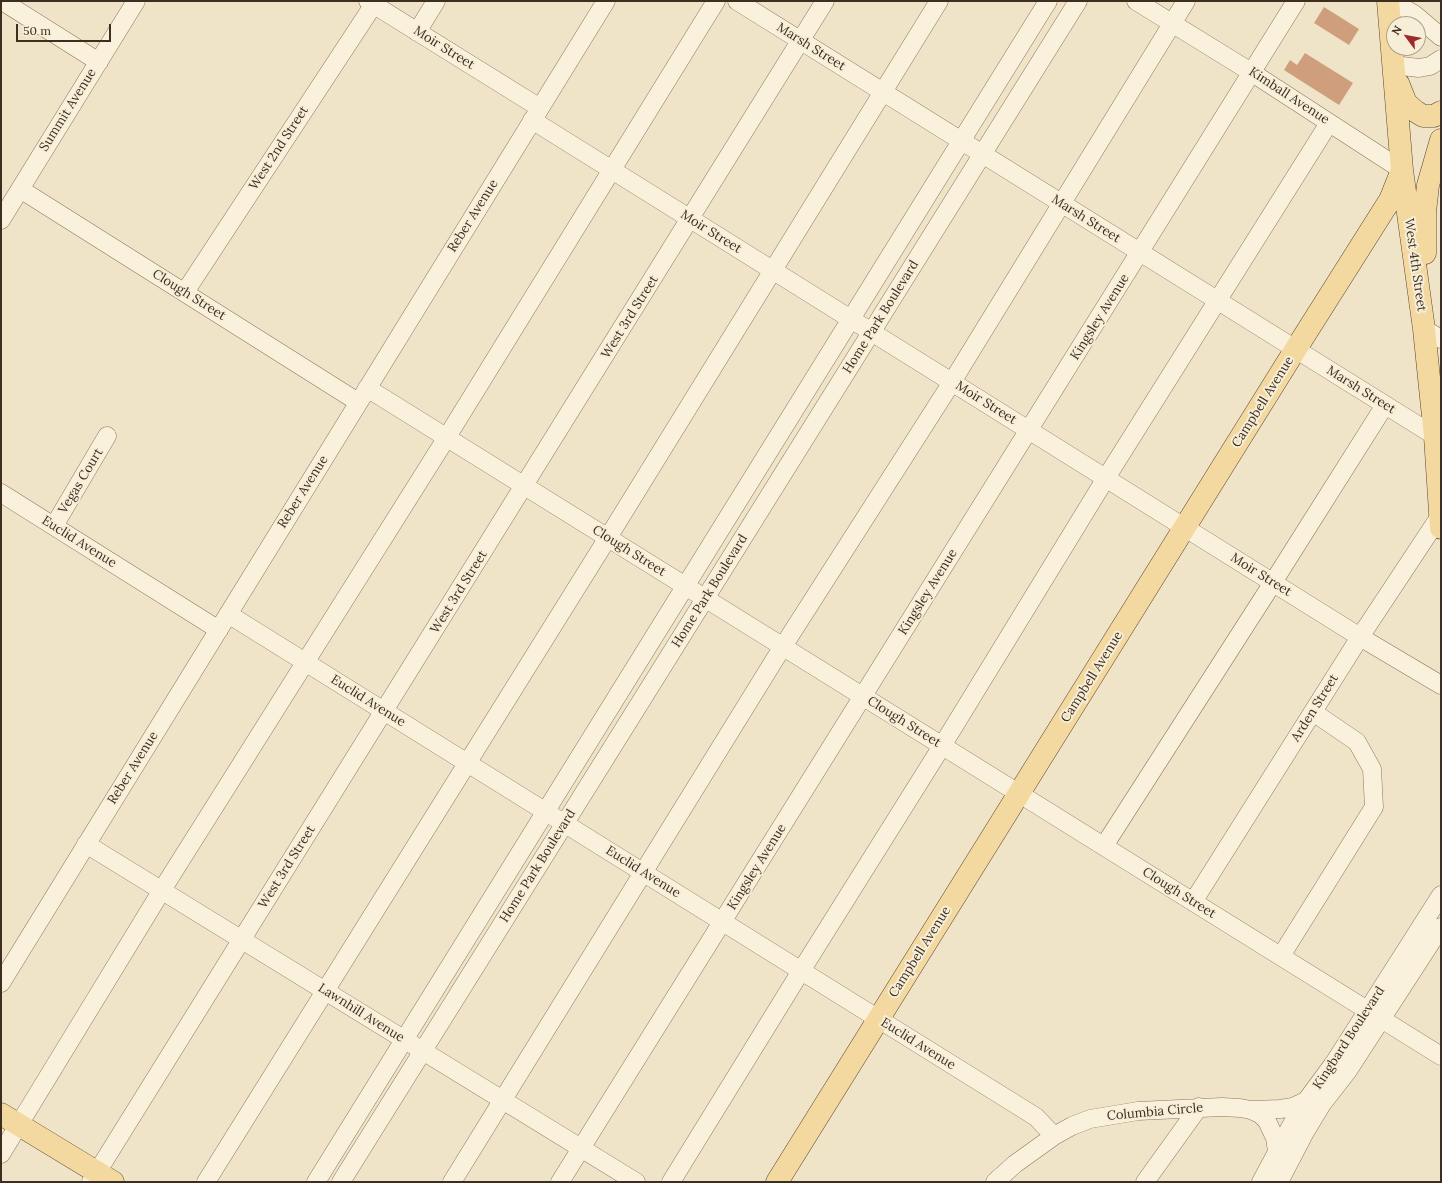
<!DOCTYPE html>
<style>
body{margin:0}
#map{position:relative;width:1442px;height:1183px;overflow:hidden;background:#f0e4c8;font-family:Lora,serif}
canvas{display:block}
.frame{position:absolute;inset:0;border:2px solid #3d2e20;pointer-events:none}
.north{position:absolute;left:1386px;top:16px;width:40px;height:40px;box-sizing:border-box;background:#f7eed8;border:1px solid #ada18e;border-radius:50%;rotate:302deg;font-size:11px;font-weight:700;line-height:16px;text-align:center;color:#3d2e20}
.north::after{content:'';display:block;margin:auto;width:14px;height:18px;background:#9e2a2b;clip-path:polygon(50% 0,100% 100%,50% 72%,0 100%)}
.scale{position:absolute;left:16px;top:24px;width:95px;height:18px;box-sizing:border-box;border:2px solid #3d2e20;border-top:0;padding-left:5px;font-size:12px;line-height:14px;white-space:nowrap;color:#3d2e20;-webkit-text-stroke:3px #f7eed8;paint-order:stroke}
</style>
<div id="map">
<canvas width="1442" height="1183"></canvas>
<div class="frame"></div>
<div class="north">N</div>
<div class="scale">50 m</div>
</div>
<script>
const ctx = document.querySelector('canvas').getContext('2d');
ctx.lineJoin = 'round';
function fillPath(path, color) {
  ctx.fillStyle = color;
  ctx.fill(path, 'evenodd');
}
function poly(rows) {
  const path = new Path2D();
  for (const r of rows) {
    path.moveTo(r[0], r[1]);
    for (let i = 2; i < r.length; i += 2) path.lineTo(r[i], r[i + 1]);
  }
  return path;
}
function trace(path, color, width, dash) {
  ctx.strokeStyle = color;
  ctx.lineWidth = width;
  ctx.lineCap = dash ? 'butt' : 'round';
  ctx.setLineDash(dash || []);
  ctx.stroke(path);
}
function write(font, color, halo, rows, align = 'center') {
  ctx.font = font + ' Lora,serif';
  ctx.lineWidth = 4;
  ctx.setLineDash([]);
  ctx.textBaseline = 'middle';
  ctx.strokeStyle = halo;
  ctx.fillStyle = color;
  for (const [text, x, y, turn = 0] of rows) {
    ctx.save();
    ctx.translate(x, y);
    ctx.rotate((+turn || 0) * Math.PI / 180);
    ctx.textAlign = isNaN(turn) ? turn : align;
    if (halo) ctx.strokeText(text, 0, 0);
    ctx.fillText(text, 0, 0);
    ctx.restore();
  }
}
fillPath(poly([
 [1324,7,1359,29,1349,45,1314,23],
 [1305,53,1353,83,1339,105,1284,70,1290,60,1297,65]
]), '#cf9f7d');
const minor = poly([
 [2,1,99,62],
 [368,1,540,108],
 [737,1,1435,436],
 [1136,1,1251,72,1402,170],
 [1391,1,1414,14,1441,37],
 [417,32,436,1],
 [1393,65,1419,68,1430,66,1441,59],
 [532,120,1360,637,1441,685],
 [20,189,358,402],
 [1,220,136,1],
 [185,292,374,4],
 [1424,329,1441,339],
 [367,388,1441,1056],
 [1,493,219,630],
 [54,526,107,436],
 [228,614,1036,1117,1054,1136],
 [86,844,636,1182],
 [1104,846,1265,595,1385,405],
 [1193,902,1360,637,1440,516,1441,516],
 [1281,956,1374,807,1372,769,1357,742,1313,712],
 [1,983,606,1],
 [1251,1110,1280,1109,1293,1107,1306,1101],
 [1,1154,162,890,447,437,716,1],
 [91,1182,825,1],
 [206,1182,617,523,939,1],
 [316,1182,1048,1],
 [341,1182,1078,1],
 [452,1182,775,659,952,382,1186,1],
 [560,1182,1296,1],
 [671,1182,801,971,942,746,1106,478,1329,123],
 [995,1182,1015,1164,1054,1136,1072,1126,1090,1119,1138,1111,1222,1107,1240,1108,1251,1110,1260,1114,1267,1121,1275,1138,1277,1151,1275,1182],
 [1145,1182,1199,1107],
 [1261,1182,1292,1124,1306,1101,1334,1063,1441,895],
 [1279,1182,1305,1132,1322,1104,1347,1072,1441,927]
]);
const major = poly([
 [1388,1,1402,170,1424,329,1435,436,1441,528],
 [1398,83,1406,103,1415,111,1423,116,1434,116,1441,112],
 [1425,253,1425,212,1428,185,1441,140],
 [1,1114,113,1182],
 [777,1182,1287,363,1390,200,1402,170]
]);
trace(minor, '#8d765c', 19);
trace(major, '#5b4430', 23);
trace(minor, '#faf1dc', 18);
trace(major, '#f3d9a0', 22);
write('13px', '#3d2e20', '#f7eed8', [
 ["Marsh Street",811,47,32],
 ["Moir Street",444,48,32],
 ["Kimball Avenue",1289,96,33],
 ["Summit Avenue",68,110,-58],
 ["West 2nd Street",279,148,-57],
 ["Reber Avenue",473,216,-58],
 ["Marsh Street",1086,219,32],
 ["Moir Street",711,232,32],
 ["West 4th Street",1415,265,82],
 ["Clough Street",189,295,32],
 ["West 3rd Street",630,317,-58],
 ["Home Park Boulevard",881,317,-58],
 ["Kingsley Avenue",1100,317,-58],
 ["Marsh Street",1361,390,32],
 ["Campbell Avenue",1263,402,-58],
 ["Moir Street",986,403,32],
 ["Vegas Court",81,481,-59],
 ["Reber Avenue",303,492,-58],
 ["Euclid Avenue",79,542,32],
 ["Clough Street",629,551,32],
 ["Moir Street",1261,575,32],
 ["Home Park Boulevard",710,591,-58],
 ["West 3rd Street",459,592,-58],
 ["Kingsley Avenue",928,592,-58],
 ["Campbell Avenue",1092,677,-58],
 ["Euclid Avenue",368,701,32],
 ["Arden Street",1315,708,-58],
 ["Clough Street",904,722,32],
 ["Reber Avenue",133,768,-58],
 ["Home Park Boulevard",538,866,-58],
 ["West 3rd Street",287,867,-58],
 ["Kingsley Avenue",757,867,-58],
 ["Euclid Avenue",643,872,32],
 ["Clough Street",1179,893,32],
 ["Campbell Avenue",920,952,-58],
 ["Lawnhill Avenue",361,1013,32],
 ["Kingbard Boulevard",1349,1038,-57],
 ["Euclid Avenue",918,1044,32],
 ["Columbia Circle",1155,1112,-5]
]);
</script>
